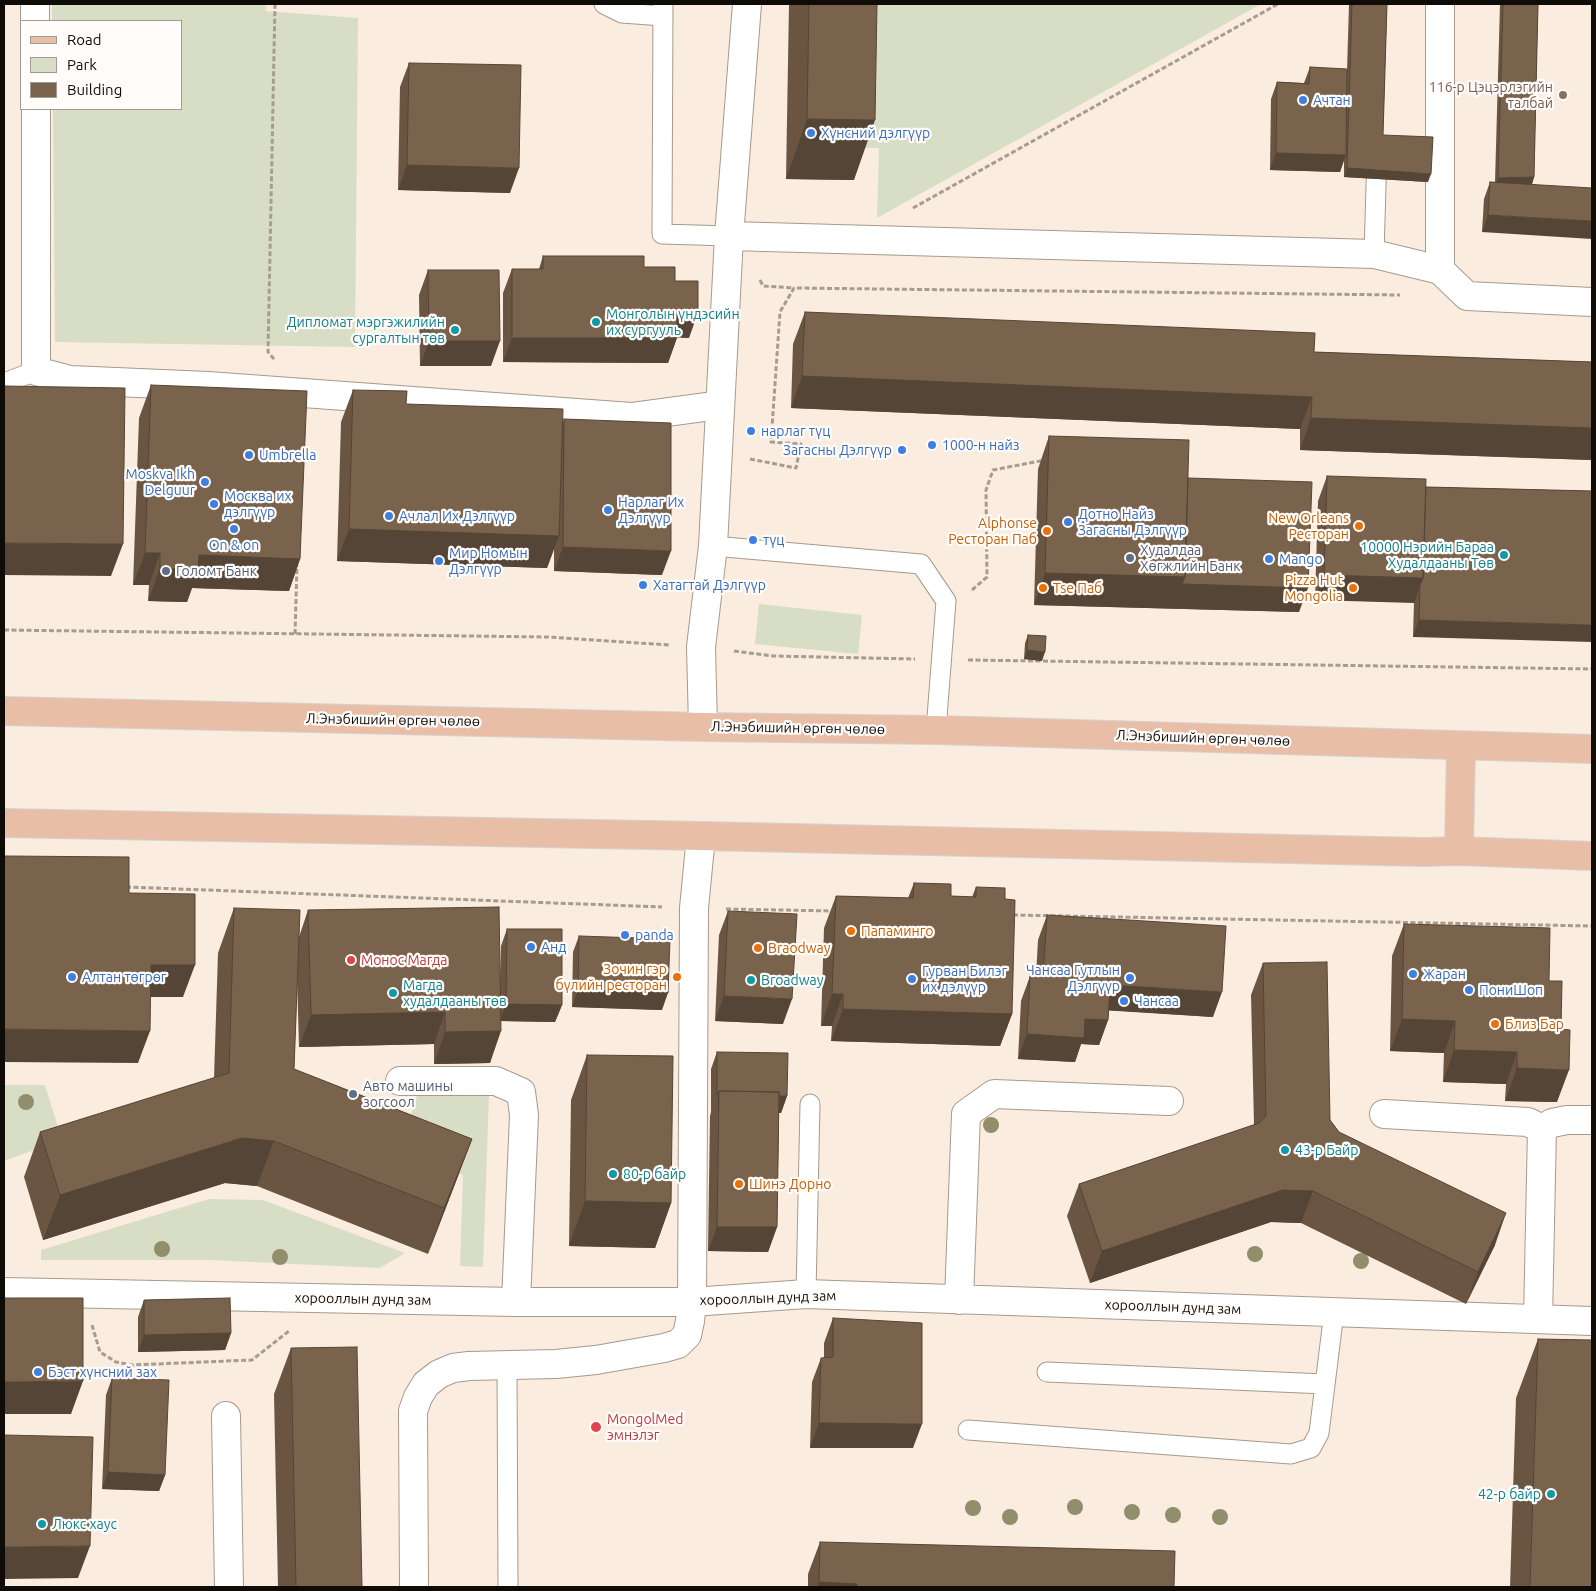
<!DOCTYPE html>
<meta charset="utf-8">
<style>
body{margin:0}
#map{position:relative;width:1596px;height:1591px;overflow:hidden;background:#faecdf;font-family:Ubuntu,sans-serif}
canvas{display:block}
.frame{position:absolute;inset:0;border:5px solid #0f0b07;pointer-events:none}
.legend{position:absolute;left:20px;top:20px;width:162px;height:90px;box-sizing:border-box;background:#fffcf9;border:1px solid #9f9c98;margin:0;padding:6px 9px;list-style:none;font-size:15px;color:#0f0b07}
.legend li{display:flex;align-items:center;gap:10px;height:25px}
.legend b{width:25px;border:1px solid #9f9c98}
</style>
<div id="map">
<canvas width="1596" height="1591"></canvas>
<div class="frame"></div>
<ul class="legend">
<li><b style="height:6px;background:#e8bea7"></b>Road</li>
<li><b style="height:14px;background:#d8dec5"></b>Park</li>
<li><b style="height:14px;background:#7a634d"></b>Building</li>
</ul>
</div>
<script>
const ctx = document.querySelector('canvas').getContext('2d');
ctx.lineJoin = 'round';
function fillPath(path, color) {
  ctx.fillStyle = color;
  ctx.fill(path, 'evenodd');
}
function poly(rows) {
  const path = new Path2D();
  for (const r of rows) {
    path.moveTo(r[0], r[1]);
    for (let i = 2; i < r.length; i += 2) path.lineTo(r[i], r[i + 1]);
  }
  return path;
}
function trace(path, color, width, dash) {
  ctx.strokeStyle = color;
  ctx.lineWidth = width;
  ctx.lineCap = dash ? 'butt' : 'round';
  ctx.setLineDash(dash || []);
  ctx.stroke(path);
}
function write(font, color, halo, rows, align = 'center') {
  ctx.font = font + ' Ubuntu,sans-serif';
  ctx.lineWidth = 4.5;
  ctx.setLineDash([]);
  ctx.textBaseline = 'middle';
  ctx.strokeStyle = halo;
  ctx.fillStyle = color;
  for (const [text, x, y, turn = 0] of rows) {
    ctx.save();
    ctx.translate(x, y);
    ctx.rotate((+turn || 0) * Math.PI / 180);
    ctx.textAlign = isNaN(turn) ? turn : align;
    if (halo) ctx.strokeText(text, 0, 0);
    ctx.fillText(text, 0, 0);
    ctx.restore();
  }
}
fillPath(poly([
 [52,4,266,4,266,11,358,18,355,347,55,342,53,109,181,109,181,21,52,21],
 [876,4,1261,4,877,218,879,148,861,148,864,46],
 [759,604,862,615,858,654,755,644],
 [4,1085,45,1085,62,1140,4,1161],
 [418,1093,489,1095,483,1267,460,1266,463,1175,398,1154],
 [209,1199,263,1200,405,1253,380,1268,209,1260,41,1260,41,1250]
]), '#d8dec5');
const lane = poly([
 [604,4,622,13,663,16],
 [663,4,662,234,729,236],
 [1374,254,1377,153],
 [4,383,36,371],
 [713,546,921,564,946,601,936,730],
 [806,1294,810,1104],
 [507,1366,508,1587],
 [1047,1372,1325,1384],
 [968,1430,1291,1454,1311,1448,1319,1433,1334,1312]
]);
const street = poly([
 [35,4,35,21],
 [36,109,36,371,70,380,208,386,631,417,720,405],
 [729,236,1374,254,1440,270,1467,296,1592,302],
 [1440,270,1440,4],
 [703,727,701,647,713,546,729,236,747,4],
 [400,1081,496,1081,521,1092,524,1115,516,1302],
 [1384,1114,1528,1122,1542,1129,1538,1319],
 [1542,1129,1552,1123,1567,1120,1592,1120],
 [4,1292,516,1302,692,1302,806,1294,1592,1321],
 [959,1300,966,1114,994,1094,1169,1101],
 [226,1416,229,1587],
 [414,1587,413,1411,418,1397,426,1384,439,1374,453,1368,469,1366,556,1364,596,1360,664,1348,678,1344,687,1335,690,1321,692,1302,694,908,701,836]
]);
const primary = poly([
 [4,711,703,727,936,730,1592,749],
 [4,823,701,836,1424,852,1459,851,1592,856],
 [1459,851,1461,746]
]);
trace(lane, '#a79a8d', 21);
trace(street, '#a79a8d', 30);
trace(primary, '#d4d3d2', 30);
trace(poly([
 [913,208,1278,4],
 [760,280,763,286,794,288],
 [274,359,268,352,275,4],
 [750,459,796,468,801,444,771,442,780,312,794,288,1400,295],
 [972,590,987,577,986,490,993,470,1045,460],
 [4,630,547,637,670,645],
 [295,634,297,565],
 [734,651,773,656,915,659],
 [968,660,1592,669],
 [126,887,662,907],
 [726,909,834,911],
 [1013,915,1592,926],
 [92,1325,100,1352,116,1362,132,1365,252,1360,289,1331]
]), '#a79c92', 3, [5, 2.5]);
trace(lane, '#fff', 19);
trace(street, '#fff', 28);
trace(primary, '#e8bea7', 28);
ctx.fillStyle = '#908e6b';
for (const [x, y] of [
 [26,1102],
 [991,1125],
 [162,1249],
 [1255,1254],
 [280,1257],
 [1361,1261],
 [1075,1507],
 [973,1508],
 [1132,1512],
 [1173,1515],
 [1010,1517],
 [1220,1517]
]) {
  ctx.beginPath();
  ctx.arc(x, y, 8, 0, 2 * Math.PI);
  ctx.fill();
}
fillPath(poly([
 [789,4,877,4,854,180,786,179],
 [1349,4,1387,4,1383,135,1428,182,1344,177,1344,159,1340,172,1270,170,1271,99,1277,82,1304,83,1310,67,1347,71],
 [1500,4,1538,4,1534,177,1532,185,1482,232,1484,199,1490,182,1495,182],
 [409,63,510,193,398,190,400,87],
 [543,256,644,267,675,281,689,338,677,337,668,363,503,362,503,293,512,269,539,269],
 [428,270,491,366,420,366,419,295],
 [805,312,1314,352,1592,362,1592,460,1300,450,1300,429,791,408,793,344],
 [151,385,300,559,289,591,192,588,187,602,148,601,149,585,133,585,139,418],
 [353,390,406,404,562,425,564,419,662,575,554,571,554,548,547,568,337,561,341,422],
 [1049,436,1188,478,1299,612,1034,605,1038,469],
 [1327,476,1426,487,1592,491,1413,637,1414,602,1315,600,1318,501],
 [1028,635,1042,661,1024,659,1025,643],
 [914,883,951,896,972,897,976,887,1005,899,1012,1014,1000,1046,831,1041,832,1026,821,1026,824,928,836,896,908,898],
 [234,908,299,937,308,910,500,981,501,946,507,929,562,1005,555,1022,501,1021,490,1063,434,1064,434,1044,299,1047,297,975,294,1069,472,1139,455,1184,428,1254,257,1186,225,1183,43,1240,24,1177,40,1132,214,1078,218,953],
 [728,911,783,1024,715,1021,719,935],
 [1047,915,1213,1017,1109,1010,1108,1020,1099,1045,1081,1044,1075,1062,1018,1059,1021,1001,1030,976,1036,976,1038,940],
 [1404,924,1549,981,1557,1102,1505,1101,1506,1084,1443,1082,1444,1053,1390,1051,1392,956],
 [579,936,662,1010,572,1007,573,952],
 [1263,963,1330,1120,1339,1132,1495,1245,1466,1304,1301,1223,1271,1222,1090,1283,1067,1216,1079,1184,1254,1125,1251,995],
 [717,1052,787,1096,781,1113,779,1113,777,1227,768,1252,708,1251,710,1116,711,1112,711,1069],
 [587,1055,671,1203,655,1248,569,1246,571,1100],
 [144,1300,231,1333,225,1350,138,1352,138,1317],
 [833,1318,913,1448,810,1448,812,1382,821,1358,824,1358,824,1343],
 [1538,1339,1592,1587,1510,1587,1516,1398],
 [291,1348,362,1587,278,1587,274,1394],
 [112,1378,165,1475,159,1491,102,1489,106,1395],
 [820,1542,1174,1587,808,1587,808,1574]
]), '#695542');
fillPath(poly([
 [807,119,875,120,854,180,786,179],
 [1276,153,1346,155,1340,172,1270,170],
 [407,165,519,168,510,193,398,190],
 [1347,168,1431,174,1428,182,1344,177],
 [1534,177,1531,186,1495,186,1498,178],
 [1488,215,1592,221,1592,239,1482,232],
 [677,313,698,313,689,338,668,337],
 [512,338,677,338,668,363,503,362],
 [429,341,500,341,491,366,420,366],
 [802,376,1312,397,1300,429,791,408],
 [1311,418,1592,428,1592,460,1300,450],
 [349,529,559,536,547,568,337,561],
 [4,543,123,544,111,576,4,575],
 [563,547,671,551,662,575,554,571],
 [145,553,160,553,149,585,133,585],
 [199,555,300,559,289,591,192,588,187,602,148,601,160,568],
 [1045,573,1185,577,1308,588,1299,612,1034,605],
 [1324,575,1423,578,1414,603,1315,600],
 [1419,620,1592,625,1592,642,1413,637],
 [1027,650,1045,652,1042,661,1024,659],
 [151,965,195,965,183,997,139,997],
 [1110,985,1222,992,1213,1017,1101,1010],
 [578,990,668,993,662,1010,572,1007],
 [832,994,843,994,832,1026,821,1026],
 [724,996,792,999,783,1024,715,1021],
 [506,1004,562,1005,555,1022,500,1021],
 [843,1009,1012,1014,1000,1046,831,1041],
 [445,1012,434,1044,299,1047,311,1015],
 [1085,1019,1108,1020,1099,1045,1081,1044,1075,1062,1018,1059,1027,1034],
 [1402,1019,1455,1021,1444,1053,1390,1051],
 [4,1029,150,1031,138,1063,4,1062],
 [501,1031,490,1063,434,1064,445,1032],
 [1454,1050,1517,1052,1506,1084,1443,1082],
 [1517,1068,1569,1070,1557,1102,1505,1101],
 [718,1095,787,1096,781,1113,718,1112],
 [242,1138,274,1141,257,1186,225,1183,43,1240,60,1195],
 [472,1139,455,1184,428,1254,444,1208],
 [1283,1190,1313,1191,1301,1223,1271,1222,1090,1283,1102,1251],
 [585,1201,671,1203,655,1248,569,1246],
 [1506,1213,1495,1245,1466,1304,1478,1272],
 [717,1227,777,1227,768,1252,708,1251],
 [231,1333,225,1350,138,1352,144,1335],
 [83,1381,71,1414,4,1414,4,1382],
 [819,1423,922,1424,913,1448,810,1448],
 [108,1472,165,1475,159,1491,102,1489],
 [90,1546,78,1578,4,1579,4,1547],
 [819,1582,857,1584,856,1587,818,1587]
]), '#554536');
const building = poly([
 [809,4,877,4,875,120,807,119,809,4],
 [1352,4,1387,4,1383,135,1433,137,1431,174,1347,168,1352,4],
 [1503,4,1538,4,1534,177,1498,178,1503,4],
 [409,63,521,65,519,168,407,165,409,63],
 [1310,67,1347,69,1346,155,1276,153,1277,82,1309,84,1310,67],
 [1490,182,1592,188,1592,221,1488,215,1490,182],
 [543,256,644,256,644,267,675,267,675,281,698,281,698,313,677,313,677,338,512,338,512,269,543,269,543,256],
 [428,270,499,270,500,341,429,341,428,270],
 [805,312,1315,333,1314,352,1592,362,1592,428,1311,418,1312,397,802,376,805,312],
 [151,385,307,391,300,559,199,555,198,570,160,568,160,553,145,553,151,385],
 [4,386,125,388,123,544,4,543,4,386],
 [353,390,407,391,406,404,563,409,559,536,349,529,353,390],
 [564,419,671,423,671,551,563,547,564,419],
 [1049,436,1189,440,1185,577,1045,573,1049,436],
 [1327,476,1426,479,1423,578,1324,575,1327,476],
 [1188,478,1312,482,1308,588,1182,584,1185,577,1188,478],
 [1426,487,1592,491,1592,625,1419,620,1420,585,1423,578,1426,487],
 [1028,635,1046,636,1045,652,1027,650,1028,635],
 [4,856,129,857,129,893,195,894,195,965,151,965,150,1031,4,1029,4,856],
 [914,883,951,884,951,896,976,897,976,887,1005,888,1005,899,1015,900,1012,1014,843,1009,843,994,832,994,836,896,913,898,914,883],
 [499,907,501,1031,445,1032,445,1012,311,1015,308,910,499,907],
 [234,908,300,910,294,1069,472,1139,444,1208,274,1141,242,1138,60,1195,40,1132,229,1073,234,908],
 [728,911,797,914,792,999,724,996,728,911],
 [1047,915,1226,926,1222,992,1110,985,1108,1020,1085,1019,1084,1038,1027,1034,1030,976,1043,977,1047,915],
 [1404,924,1550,928,1549,981,1562,981,1561,1029,1570,1030,1569,1070,1517,1068,1517,1052,1454,1050,1455,1021,1402,1019,1404,924],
 [507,929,562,929,562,1005,506,1004,507,929],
 [579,936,670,939,668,993,578,990,579,936],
 [1327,962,1330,1120,1339,1132,1506,1213,1478,1272,1313,1191,1283,1190,1102,1251,1079,1184,1259,1123,1266,1116,1263,963,1327,962],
 [717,1052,788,1053,787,1096,779,1096,779,1092,719,1091,717,1095,717,1052],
 [587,1055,673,1056,671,1203,585,1201,587,1055],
 [719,1091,779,1092,777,1227,717,1227,719,1091],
 [4,1298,83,1298,83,1381,4,1382,4,1298],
 [230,1298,231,1333,144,1335,144,1300,230,1298],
 [833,1318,922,1323,922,1424,819,1423,821,1358,833,1357,833,1318],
 [1538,1339,1592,1340,1592,1587,1530,1587,1538,1339],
 [357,1347,362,1587,296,1587,291,1348,357,1347],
 [112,1378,169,1380,165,1475,108,1472,112,1378],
 [4,1435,93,1437,90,1546,4,1547,4,1435],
 [820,1542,1175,1551,1174,1587,857,1587,857,1584,819,1582,820,1542]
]);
fillPath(building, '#7a634d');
trace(building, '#554536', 1);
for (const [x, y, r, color] of [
 [1563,95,5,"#8d6e63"],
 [1303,100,5,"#3f7fe0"],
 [811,133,5,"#3f7fe0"],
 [596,322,5,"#0f9aa8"],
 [455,330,5,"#0f9aa8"],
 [751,431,5,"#3f7fe0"],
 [932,445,5,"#3f7fe0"],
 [902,450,5,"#3f7fe0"],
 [249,455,5,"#3f7fe0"],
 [205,482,5,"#3f7fe0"],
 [214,504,5,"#3f7fe0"],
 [608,510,5,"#3f7fe0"],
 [389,516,5,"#3f7fe0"],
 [1068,522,5,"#3f7fe0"],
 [1359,526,5,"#e8710a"],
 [234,529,5,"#3f7fe0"],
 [1047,531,5,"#e8710a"],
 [753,540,5,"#3f7fe0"],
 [1504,555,5,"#0f9aa8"],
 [1130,558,5,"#5c6f8a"],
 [1269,559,5,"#3f7fe0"],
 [439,561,5,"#3f7fe0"],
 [166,571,5,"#5c6f8a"],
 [643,585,5,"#3f7fe0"],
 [1043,588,5,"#e8710a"],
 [1353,588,5,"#e8710a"],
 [851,931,5,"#e8710a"],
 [625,935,5,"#3f7fe0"],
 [531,947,5,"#3f7fe0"],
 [758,948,5,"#e8710a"],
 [351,960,5,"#e0444e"],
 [1413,974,5,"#3f7fe0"],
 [72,977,5,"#3f7fe0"],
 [677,977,5,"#e8710a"],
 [1130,978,5,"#3f7fe0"],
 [912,979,5,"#3f7fe0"],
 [751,980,5,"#0f9aa8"],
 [1469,990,5,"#3f7fe0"],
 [393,993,5,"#0f9aa8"],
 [1124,1001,5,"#3f7fe0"],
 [1495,1024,5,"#e8710a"],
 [353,1094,5,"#5c6f8a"],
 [1285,1150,5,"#0f9aa8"],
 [613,1174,5,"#0f9aa8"],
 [739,1184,5,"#e8710a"],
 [38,1372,5,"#3f7fe0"],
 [596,1427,6,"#e0444e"],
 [1551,1494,5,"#0f9aa8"],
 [42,1524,5,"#0f9aa8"]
]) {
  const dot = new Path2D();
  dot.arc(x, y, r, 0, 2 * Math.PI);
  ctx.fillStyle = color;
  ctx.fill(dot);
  trace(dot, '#fffcf9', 2);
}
write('14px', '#785e54', '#fffcf9', [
 ["116-р Цэцэрлэгийн",1553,87],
 ["талбай",1553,103]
], 'right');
write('14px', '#366cbe', '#fffcf9', [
 ["Ачтан",1313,100],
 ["Хүнсний дэлгүүр",821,133],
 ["нарлаг түц",761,431],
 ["1000-н найз",942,445],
 ["Загасны Дэлгүүр",892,450,"right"],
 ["Umbrella",259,455],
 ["Moskva Ikh",195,474,"right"],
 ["Delguur",195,490,"right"],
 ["Москва их",224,496],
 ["дэлгүүр",224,512],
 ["Нарлаг Их",618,502],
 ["Дэлгүүр",618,518],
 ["Дотно Найз",1078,514],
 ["Загасны Дэлгүүр",1078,530],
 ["Ачлал Их Дэлгүүр",399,516],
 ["түц",763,540],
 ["On & on",234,545,"center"],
 ["Мир Номын",449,553],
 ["Дэлгүүр",449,569],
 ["Mango",1279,559],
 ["Хатагтай Дэлгүүр",653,585],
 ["panda",635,935],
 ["Анд",541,947],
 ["Чансаа Гутлын",1120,970,"right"],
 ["Дэлгүүр",1120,986,"right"],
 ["Гурван Билэг",922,971],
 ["их дэлүүр",922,987],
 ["Жаран",1423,974],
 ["Алтан төгрөг",82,977],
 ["ПониШоп",1479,990],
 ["Чансаа",1134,1001],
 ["Бэст хүнсний зах",48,1372]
], 'left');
write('14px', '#0d838f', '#fffcf9', [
 ["Монголын үндэсийн",606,314],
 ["их сургууль",606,330],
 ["Дипломат мэргэжилийн",445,322,"right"],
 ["сургалтын төв",445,338,"right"],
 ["10000 Нэрийн Бараа",1494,547,"right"],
 ["Худалдааны Төв",1494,563,"right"],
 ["Broadway",761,980],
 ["Магда",403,985],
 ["худалдааны төв",403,1001],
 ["43-р Байр",1295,1150],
 ["80-р байр",623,1174],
 ["42-p байр",1541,1494,"right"],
 ["Люкс хаус",52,1524]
], 'left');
write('14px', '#c56008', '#fffcf9', [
 ["New Orleans",1349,518,"right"],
 ["Ресторан",1349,534,"right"],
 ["Alphonse",1037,523,"right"],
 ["Ресторан Паб",1037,539,"right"],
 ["Pizza Hut",1343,580,"right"],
 ["Mongolia",1343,596,"right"],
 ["Tse Паб",1053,588],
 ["Папаминго",861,931],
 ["Braodway",768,948],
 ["Зочин гэр",667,969,"right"],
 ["бүлийн ресторан",667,985,"right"],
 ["Близ Бар",1505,1024],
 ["Шинэ Дорно",749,1184]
], 'left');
write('14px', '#4e5e75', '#fffcf9', [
 ["Худалдаа",1140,550],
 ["Хөгжлийн Банк",1140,566],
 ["Голомт Банк",176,571],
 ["Авто машины",363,1086],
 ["зогсоол",363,1102]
], 'left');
write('14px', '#0f0b07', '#fffcf9', [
 ["Л.Энэбишийн өргөн чөлөө",393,720,1],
 ["Л.Энэбишийн өргөн чөлөө",798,728,1],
 ["Л.Энэбишийн өргөн чөлөө",1203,738,2],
 ["хорооллын дунд зам",768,1298,-2],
 ["хорооллын дунд зам",363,1299,1],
 ["хорооллын дунд зам",1173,1307,2]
]);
write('14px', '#be3a42', '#fffcf9', [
 ["Монос Магда",361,960],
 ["MongolMed",607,1419],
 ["эмнэлэг",607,1435]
], 'left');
</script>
